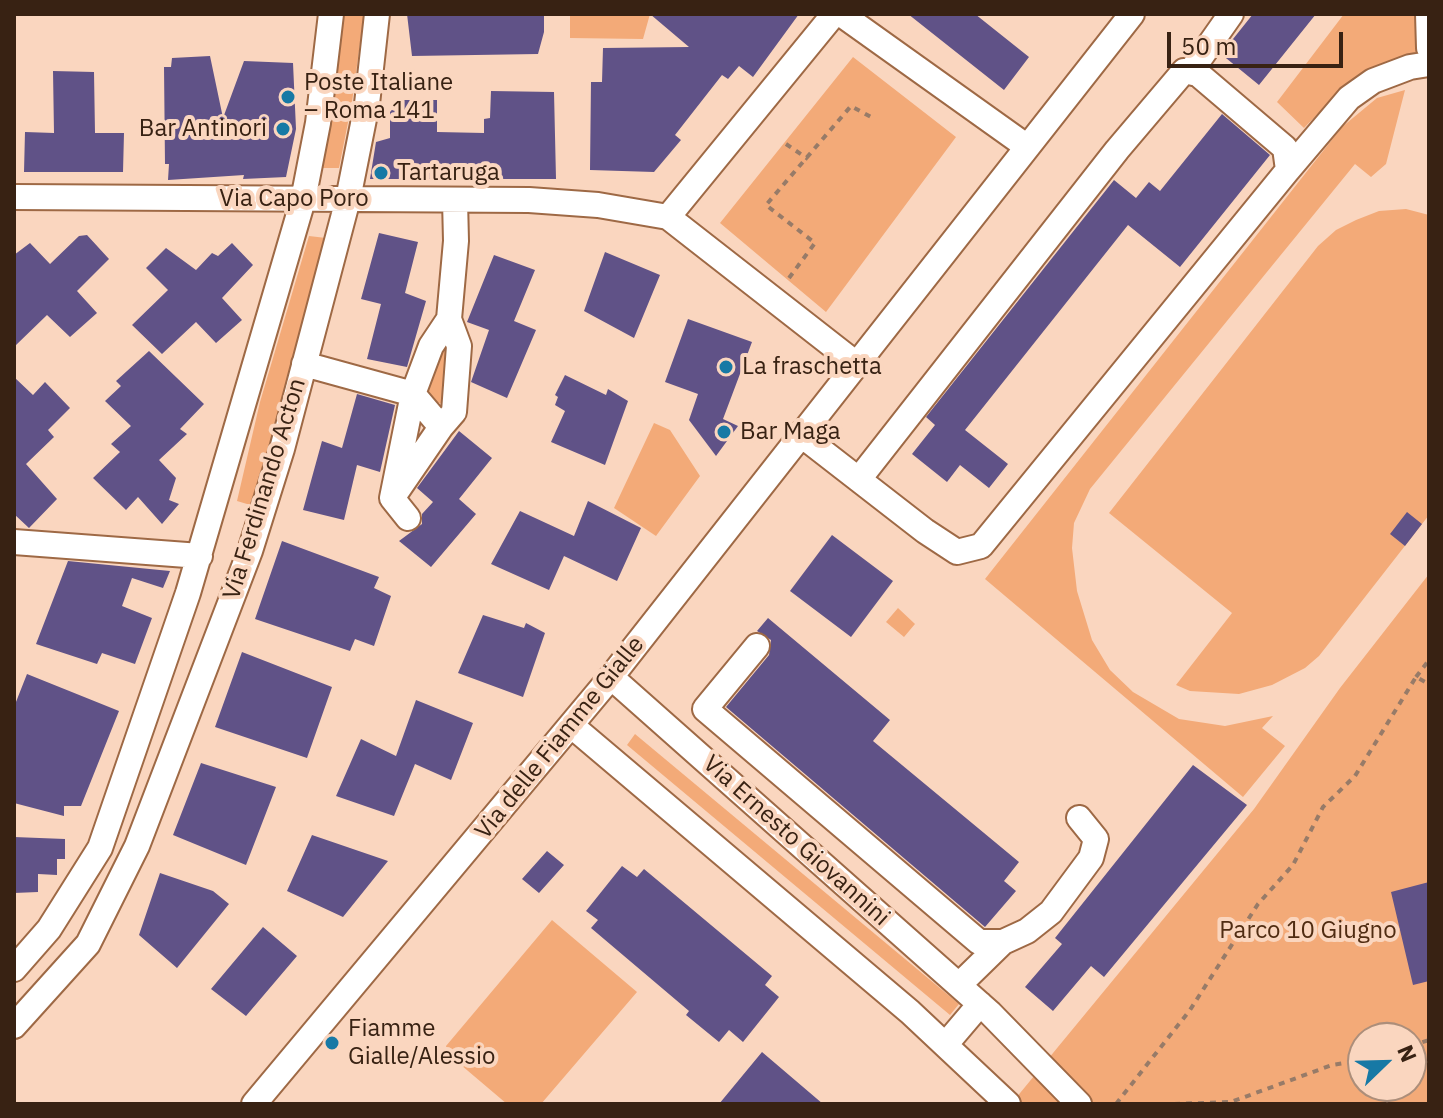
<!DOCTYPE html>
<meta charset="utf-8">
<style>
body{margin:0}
#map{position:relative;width:1443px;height:1118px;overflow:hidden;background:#fad6bf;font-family:"IBM Plex Sans",sans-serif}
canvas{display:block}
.frame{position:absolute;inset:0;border:16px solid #382213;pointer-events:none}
.north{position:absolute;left:1347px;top:1022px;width:80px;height:80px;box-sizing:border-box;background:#fad6bf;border:2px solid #ac8e7a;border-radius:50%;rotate:67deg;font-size:22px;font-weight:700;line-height:32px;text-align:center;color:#382213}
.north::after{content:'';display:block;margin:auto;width:28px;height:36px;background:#1779a5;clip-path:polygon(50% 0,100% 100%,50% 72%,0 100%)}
.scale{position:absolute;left:1167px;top:32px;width:176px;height:36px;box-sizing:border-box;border:4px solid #382213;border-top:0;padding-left:10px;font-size:24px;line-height:28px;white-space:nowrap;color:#382213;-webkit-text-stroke:6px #fad6bf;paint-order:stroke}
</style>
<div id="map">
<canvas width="1443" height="1118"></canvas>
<div class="frame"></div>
<div class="north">N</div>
<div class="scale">50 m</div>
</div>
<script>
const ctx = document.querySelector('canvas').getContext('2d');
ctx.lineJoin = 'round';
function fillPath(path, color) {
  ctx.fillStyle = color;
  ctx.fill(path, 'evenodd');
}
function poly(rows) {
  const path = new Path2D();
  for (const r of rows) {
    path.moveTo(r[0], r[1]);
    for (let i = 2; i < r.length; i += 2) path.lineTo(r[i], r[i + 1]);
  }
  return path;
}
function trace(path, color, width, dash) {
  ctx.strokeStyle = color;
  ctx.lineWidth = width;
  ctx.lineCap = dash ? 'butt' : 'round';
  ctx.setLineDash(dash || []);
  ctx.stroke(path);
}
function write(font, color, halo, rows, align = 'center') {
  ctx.font = font + ' "IBM Plex Sans",sans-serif';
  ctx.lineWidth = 8;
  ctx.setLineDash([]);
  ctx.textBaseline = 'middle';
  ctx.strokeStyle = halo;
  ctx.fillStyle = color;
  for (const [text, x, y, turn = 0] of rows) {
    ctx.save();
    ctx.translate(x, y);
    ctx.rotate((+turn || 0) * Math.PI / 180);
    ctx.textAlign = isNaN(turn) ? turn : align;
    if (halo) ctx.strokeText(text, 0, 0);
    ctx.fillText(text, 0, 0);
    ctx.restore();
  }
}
fillPath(poly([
 [343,14,364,14,352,102,339,168,321,168],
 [570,14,650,14,643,39,570,38],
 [1344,14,1420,14,1419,56,1342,89,1304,128,1277,102],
 [853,57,956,137,826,312,720,223],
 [1405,90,1386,164,1371,177,1355,164,1090,489,1074,523,1072,548,1077,591,1092,640,1110,670,1133,692,1179,719,1225,726,1273,716,1262,728,1285,746,1243,797,985,579,1342,127,1377,98],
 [1406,209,1429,215,1429,515,1319,656,1305,668,1272,685,1239,694,1190,691,1176,685,1232,613,1109,513,1318,246,1336,230,1356,220,1379,211],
 [309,236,326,238,257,507,237,501,260,402],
 [442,346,458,350,443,404,426,400],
 [654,423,670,430,700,476,656,536,614,508],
 [1429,574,1429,1104,1011,1104,1254,809,1340,688],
 [1363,1038,1411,1038,1411,1086,1363,1086],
 [898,608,915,624,904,637,886,622],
 [635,734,959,1004,950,1015,627,745],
 [552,920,637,992,541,1104,507,1104,448,1054,446,1046]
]), '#f3aa78');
fillPath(poly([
 [407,14,544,14,544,32,538,54,412,56],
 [650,14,799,14,753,77,739,66,728,79,722,75,675,135,681,140,654,172,590,170,591,82,602,82,603,48,689,47],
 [908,14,975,14,1029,57,1004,90],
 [1253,14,1316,14,1259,85,1221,54],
 [210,56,223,118,244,61,293,63,296,129,286,177,243,179,244,175,168,180,169,164,165,164,164,67,171,67,172,58],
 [53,71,94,72,95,133,124,133,123,172,24,172,25,132,54,133],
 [491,91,554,92,556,179,370,179,376,142,390,138,390,112,401,100,437,100,437,132,484,133,484,119,490,118],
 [1222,114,1270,155,1180,267,1128,225,965,430,1008,464,989,488,960,465,947,482,912,454,935,425,926,417,1114,180,1136,198,1149,182,1160,191],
 [379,233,418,242,405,293,426,301,407,367,367,359,381,304,361,299],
 [87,235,109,259,77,291,97,313,70,337,47,315,14,347,14,255,30,243,50,264,79,236],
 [232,243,253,265,222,298,242,320,216,343,196,322,162,354,132,325,168,290,146,268,166,248,196,270,212,253,218,256],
 [605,252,660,275,634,338,584,311],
 [494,255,535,270,514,321,536,330,507,398,471,382,489,330,467,322],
 [688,319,752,342,723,419,738,426,716,456,689,420,698,394,665,382],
 [149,351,204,404,180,429,187,434,159,460,176,478,169,500,179,504,162,524,138,497,126,510,93,478,120,452,111,444,131,426,105,401,121,386,116,381],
 [565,375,606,395,608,389,628,401,605,465,551,442,565,411,555,405,558,397,555,395],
 [14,377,33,395,45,382,70,408,48,430,54,437,26,464,57,499,29,528,14,514],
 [357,394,395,405,380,472,357,465,344,520,303,510,322,441,342,448],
 [459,431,492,458,459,499,476,514,431,567,399,541,422,524,422,514,433,502,417,488],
 [588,501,641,528,617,581,564,556,549,590,491,564,520,511,574,536],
 [1407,512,1422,524,1405,546,1390,534],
 [832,535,893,581,851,637,790,591],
 [282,541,379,577,374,588,391,596,374,646,355,639,350,651,255,619],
 [68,561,170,571,163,588,132,578,122,606,152,618,135,664,102,653,97,664,36,644],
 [483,615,524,628,526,623,545,633,523,697,458,673],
 [768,618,890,720,873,741,1019,862,1004,881,1016,891,985,927,726,707,769,655,771,640,757,631],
 [242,652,332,687,307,758,215,727],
 [27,674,119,711,81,806,64,806,64,816,14,803,14,707],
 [416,700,473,723,451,780,415,764,394,816,336,796,361,739,396,756],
 [201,763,276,787,246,865,173,835],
 [1193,765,1247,805,1104,977,1091,966,1053,1011,1025,987,1062,944,1055,938],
 [312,835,388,861,343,917,287,891],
 [14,837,65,839,65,859,57,859,57,875,38,874,38,892,14,893],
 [547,851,564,865,539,893,522,879],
 [622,866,637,877,644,869,772,976,765,985,779,997,743,1042,729,1030,719,1042,686,1015,689,1011,591,928,598,920,586,911],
 [160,873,213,891,229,904,177,968,139,935],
 [1429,882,1429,981,1413,985,1391,892],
 [263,927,297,956,246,1016,211,989],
 [762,1052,823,1104,719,1104]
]), '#605287');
const minor = poly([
 [834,14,668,217,855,363],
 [841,14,1026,146],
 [1428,14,1429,48],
 [1191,71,1231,14],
 [1288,170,1349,98,1373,81,1410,67,1429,64],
 [14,197,529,200,598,205,668,217],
 [304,364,413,394,431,346,449,319,456,241,455,200],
 [413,394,441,427,454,412,459,346,449,319],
 [800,434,925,531,957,552,981,546,1288,170,1285,148,1198,74,1184,71,1117,150,859,479],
 [395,494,441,427],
 [408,518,392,498,413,394],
 [14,542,200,556],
 [757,646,705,709,979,942,1003,942,1027,931,1051,912,1091,858,1096,839,1079,818],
 [611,677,990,1013,1079,1104],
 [572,726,910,1012,1008,1104],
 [14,969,49,929,100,848,188,593,303,200,318,123,331,14],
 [959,985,1003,942],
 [14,1026,88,944,137,846,250,551,282,449,348,199,367,104,377,14],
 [946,1044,980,1004],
 [254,1104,611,677,1132,14]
]);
trace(minor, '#9e6945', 28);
trace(poly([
 [786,144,808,159],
 [789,278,815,243,766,205,851,106,871,117],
 [1416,677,1429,660],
 [1411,1046,1429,1040],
 [1116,1104,1190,1010,1258,904,1293,865,1323,807,1355,776,1416,677,1429,684],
 [1174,1104,1231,1102,1332,1065,1363,1060]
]), '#977b68', 4, [6, 6]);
trace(minor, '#fff', 24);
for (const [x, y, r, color] of [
 [288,97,8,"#1779a5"],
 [283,129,8,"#1779a5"],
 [381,173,8,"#1779a5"],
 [726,367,8,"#1779a5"],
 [724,432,8,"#1779a5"],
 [332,1043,8,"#1779a5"]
]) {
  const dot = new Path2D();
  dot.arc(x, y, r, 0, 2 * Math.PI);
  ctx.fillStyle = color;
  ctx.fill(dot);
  trace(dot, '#fad6bf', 3);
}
write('24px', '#382213', '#fad6bf', [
 ["Poste Italiane",304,83],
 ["– Roma 141",304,111],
 ["Bar Antinori",267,129,"right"],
 ["Tartaruga",397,173],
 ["La fraschetta",742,367],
 ["Bar Maga",740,432],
 ["Fiamme",348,1029],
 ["Gialle/Alessio",348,1057]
], 'left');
write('24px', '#382213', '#fad6bf', [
 ["Via Capo Poro",294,199],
 ["Via Ferdinando Acton",265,489,-73],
 ["Via delle Fiamme Gialle",560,738,-51],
 ["Via Ernesto Giovannini",796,841,42]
]);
write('24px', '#502c12', '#fad6bf', [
 ["Parco 10 Giugno",1308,931]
]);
</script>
